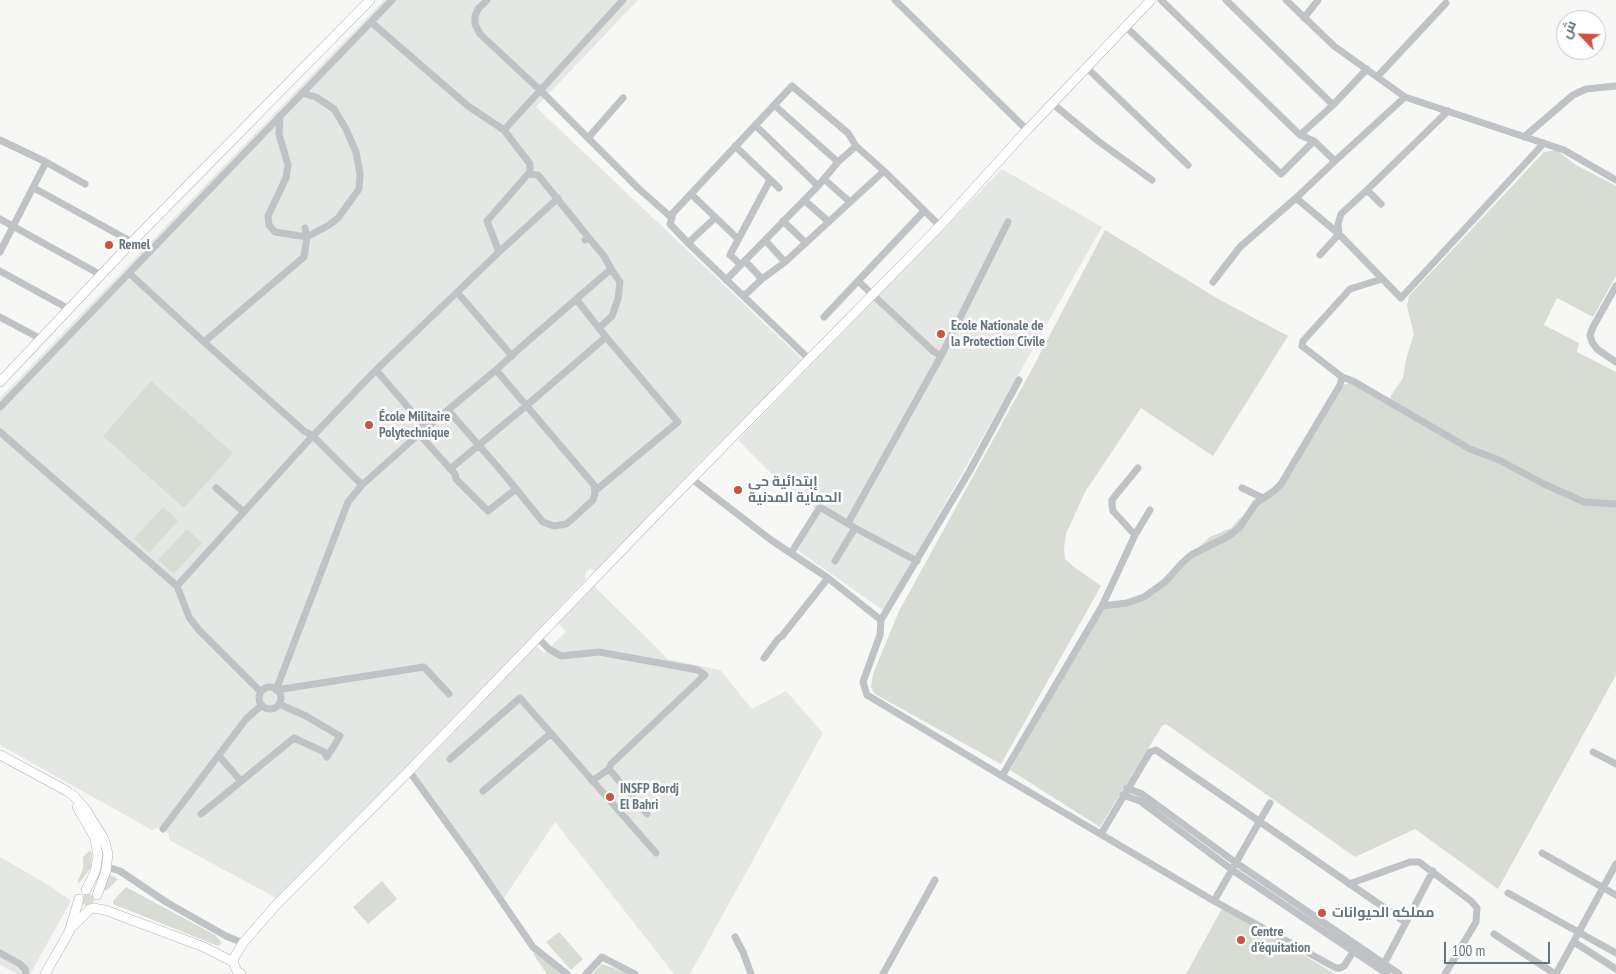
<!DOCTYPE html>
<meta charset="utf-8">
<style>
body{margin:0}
#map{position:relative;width:1616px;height:974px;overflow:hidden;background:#f7f7f5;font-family:"PT Sans Narrow",Cairo,sans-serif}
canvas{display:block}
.north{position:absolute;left:1556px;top:10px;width:50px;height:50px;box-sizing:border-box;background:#fff;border:1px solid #c2c8cb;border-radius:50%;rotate:294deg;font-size:14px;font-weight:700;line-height:20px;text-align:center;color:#66757c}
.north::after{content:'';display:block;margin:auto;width:18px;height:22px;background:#cd5240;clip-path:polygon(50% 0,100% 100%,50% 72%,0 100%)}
.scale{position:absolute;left:1444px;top:942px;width:106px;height:22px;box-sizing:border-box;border:2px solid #66757c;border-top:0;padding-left:6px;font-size:15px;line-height:18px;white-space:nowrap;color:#66757c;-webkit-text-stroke:4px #fff;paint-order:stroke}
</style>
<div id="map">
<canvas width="1616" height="974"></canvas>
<div class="north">ش</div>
<div class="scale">100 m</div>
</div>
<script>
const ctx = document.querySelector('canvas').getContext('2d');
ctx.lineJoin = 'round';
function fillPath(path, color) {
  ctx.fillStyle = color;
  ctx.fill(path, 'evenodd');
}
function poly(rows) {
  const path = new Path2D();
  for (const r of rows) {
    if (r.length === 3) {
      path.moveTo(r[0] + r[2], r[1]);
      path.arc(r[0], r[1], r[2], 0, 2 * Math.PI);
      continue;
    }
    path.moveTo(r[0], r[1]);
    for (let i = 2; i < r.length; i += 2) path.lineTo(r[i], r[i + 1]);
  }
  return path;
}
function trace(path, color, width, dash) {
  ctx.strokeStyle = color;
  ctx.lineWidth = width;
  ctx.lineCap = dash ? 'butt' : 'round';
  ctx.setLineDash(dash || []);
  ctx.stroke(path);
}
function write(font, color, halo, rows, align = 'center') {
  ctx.font = font + ' "PT Sans Narrow",Cairo,sans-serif';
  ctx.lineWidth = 5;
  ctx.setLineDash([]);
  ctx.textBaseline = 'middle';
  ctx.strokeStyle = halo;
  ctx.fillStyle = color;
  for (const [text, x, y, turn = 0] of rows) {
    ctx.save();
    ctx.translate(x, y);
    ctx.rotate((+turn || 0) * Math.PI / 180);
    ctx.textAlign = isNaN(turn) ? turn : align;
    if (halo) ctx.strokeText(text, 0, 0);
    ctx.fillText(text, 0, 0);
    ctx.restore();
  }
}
fillPath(poly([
 [384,0,638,0,536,107,803,360,710,452,596,572,590,568,585,573,586,579,507,663,278,899,169,840,169,834,163,829,159,828,152,830,0,745,0,398],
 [1002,169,1102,227,884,611,796,549,819,511,776,478,738,440],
 [594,586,668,659,720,670,752,709,786,691,823,733,690,974,674,974,555,822,504,898,414,773,536,646,544,653,566,632,558,623],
 [0,857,50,886,71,901,30,974,17,974,0,965]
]), '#e5e7e5');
fillPath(poly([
 [1556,150,1576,165,1616,186,1616,276,1593,317,1557,298,1544,325,1579,343,1577,352,1616,372,1616,675,1498,889,1415,829,1355,857,1166,724,1162,726,1100,827,1010,770,1103,608,1129,605,1157,584,1210,537,1231,528,1239,519,1269,497,1343,385,1352,382,1407,416,1390,397,1403,378,1406,359,1414,334,1407,306,1409,296,1544,152],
 [1105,230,1220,300,1288,336,1213,456,1141,408,1085,492,1066,534,1064,549,1065,559,1074,567,1101,586,1001,764,875,694,871,687,873,674,899,611,1032,369],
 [151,381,233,453,184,508,103,436],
 [163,507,178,521,149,553,134,539],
 [187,529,202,543,174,574,158,560],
 [90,850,92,853,91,867,80,882,77,883,83,869,83,857],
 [107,873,118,879,107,890,101,892],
 [382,881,397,899,368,924,353,907],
 [126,887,215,935,222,943,218,946,113,904,113,901],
 [88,900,6],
 [1223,907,1335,974,1186,974],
 [559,932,583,959,571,970,546,942],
 [534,953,538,954,562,974,547,974,533,954],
 [602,964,611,967,629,974,592,974]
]), '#d8dcd5');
const major = poly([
 [0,382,132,242,370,0],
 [0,755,67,791,74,796,86,810,104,839,108,854,106,871,97,895],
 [77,807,95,838,98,856,95,872,86,890],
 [93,908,105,910,204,947,233,962],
 [73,926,90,909],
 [45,974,69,932,79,899],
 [241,974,237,971,233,962,235,956,243,943,276,905,409,771,653,518,940,226,1027,130,1151,0]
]);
trace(major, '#b1b6b8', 10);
trace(poly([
 [487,0,478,9,475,16,475,24,480,34,540,90,638,188,672,218],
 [895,0,1027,130],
 [1161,0,1300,135,1314,141,1335,161,1405,97],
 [1226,0,1333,105,1300,135],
 [1286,0,1334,46,1405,97,1564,150,1616,180],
 [1304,18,1318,0],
 [371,22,468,106,504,130],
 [1125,26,1281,174,1314,141],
 [1086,67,1188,165],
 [1377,77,1446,3],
 [1053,104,1098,141,1152,180],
 [774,105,838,162],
 [1333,105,1367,69],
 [280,116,279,134,288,165,286,178,268,216,269,225,275,232,307,237,305,228],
 [755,125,818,186],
 [1524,137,1573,95,1586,89,1616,86],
 [588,138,623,98],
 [0,140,46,162,85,184],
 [735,146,779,188],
 [824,179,850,202],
 [34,188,132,242],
 [691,194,738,239],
 [1296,198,1335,161],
 [804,200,829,222],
 [1381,204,1367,190,1448,111],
 [0,219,101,275],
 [783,221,806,243],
 [589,238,538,175,528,174,530,171,530,164,504,130,623,0],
 [765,240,785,262],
 [688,243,715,218],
 [0,252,46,162],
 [499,252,487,221,528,174],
 [1320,255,1339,234,1338,224,1341,214,1367,190],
 [745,261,762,279,785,262,884,171],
 [741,265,730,255,770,180],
 [0,271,69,309],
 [129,273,204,342,304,431,313,436,362,485],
 [726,280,818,186,838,162,856,146],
 [858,281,933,351,941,356],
 [1213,282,1240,247,1296,198,1339,234,1401,298,1544,143],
 [1616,286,1593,327,1590,335,1592,342,1597,349,1616,362],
 [457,292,512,356],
 [744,296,762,279],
 [576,299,606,337,678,422,595,491],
 [0,317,41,339],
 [824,317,924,211],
 [599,328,612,316,618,299,620,282,611,269],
 [204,342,304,257,307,237,329,225,338,218,359,189,360,174,356,152,346,129,334,109,316,97,302,93],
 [809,359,688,243,670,224,673,213,792,86,848,133,856,146,884,171,940,226],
 [376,370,426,428],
 [1342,377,1302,346,1303,341,1350,289,1382,279],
 [0,407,392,0],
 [448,410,503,473,543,522,554,526,566,524,570,521,593,500,595,494,594,485,496,370],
 [0,432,177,586],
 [419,434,455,474,456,479,488,511,516,489],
 [450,469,526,406,606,337],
 [692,479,771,540,828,578,881,620,880,635,863,682,867,695,1002,776,1214,901,1336,968,1340,968,1344,966,1357,946],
 [216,488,244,512],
 [1242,488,1263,498],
 [848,523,941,356,1008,222],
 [1135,535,1113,511,1112,505,1112,500,1115,496,1138,468],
 [791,553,820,507,855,528,917,561],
 [835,561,855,528],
 [1102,606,1127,603,1144,597,1165,582,1182,563,1191,555,1229,536,1240,527,1256,503,1274,491,1281,484,1340,385,1342,377,1353,381,1470,449,1499,460,1544,484,1584,502,1616,504],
 [881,620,969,472,1019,380],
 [538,638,549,649,561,656,599,652,698,670,705,675,611,764,609,769,592,781],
 [764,658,778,639,782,636,828,578],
 [270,698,11],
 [276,690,348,502,362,485,419,434,496,370,521,347,611,269,604,256,589,238,585,240],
 [276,690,424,667,449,694],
 [261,692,199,630,189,617,177,586,308,441,376,370,499,252,558,198],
 [1593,752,1616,764],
 [219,756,241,781],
 [450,759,520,698,656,853],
 [609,769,647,814],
 [409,771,472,858,533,947,567,974],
 [1002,776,1102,606,1135,535,1150,510],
 [1127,788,1142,794,1235,862,1399,974],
 [483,791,550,734],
 [1123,795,1140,801,1231,869,1387,974],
 [201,814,294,738,324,752,327,757,340,736,306,716,279,704],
 [163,829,246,719,262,705],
 [1101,834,1150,752,1156,750,1405,922],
 [1542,853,1616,895],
 [107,867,120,871,166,902,226,936,243,943],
 [1349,884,1410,862,1419,862,1471,901,1477,908,1476,922,1445,974],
 [1508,893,1616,953],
 [1214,901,1270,803],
 [1494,934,1555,974],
 [735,937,743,952,751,974],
 [1574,942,1616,969],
 [0,953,20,964,25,969,26,974],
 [1384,964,1433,871],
 [586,974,602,957,635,974],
 [883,974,935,880],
 [1556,974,1616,864]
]), '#bfc3c6', 7);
trace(major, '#fff', 9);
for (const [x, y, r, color] of [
 [109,245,5,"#cd5240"],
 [941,334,5,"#cd5240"],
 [369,425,5,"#cd5240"],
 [738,490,5,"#cd5240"],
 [610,797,5,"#cd5240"],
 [1322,913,5,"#cd5240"],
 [1241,940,5,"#cd5240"]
]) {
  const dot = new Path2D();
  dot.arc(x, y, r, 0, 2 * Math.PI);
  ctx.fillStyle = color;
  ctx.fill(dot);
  trace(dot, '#fff', 2);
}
write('bold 14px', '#66757c', '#fff', [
 ["Remel",119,245],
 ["Ecole Nationale de",951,326],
 ["la Protection Civile",951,342],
 ["École Militaire",379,417],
 ["Polytechnique",379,433],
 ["إبتدائية حي",748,482],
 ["الحماية المدنية",748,498],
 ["INSFP Bordj",620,789],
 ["El Bahri",620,805],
 ["مملكه الحيوانات",1332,913],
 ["Centre",1251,932],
 ["d'équitation",1251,948]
], 'left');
</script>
